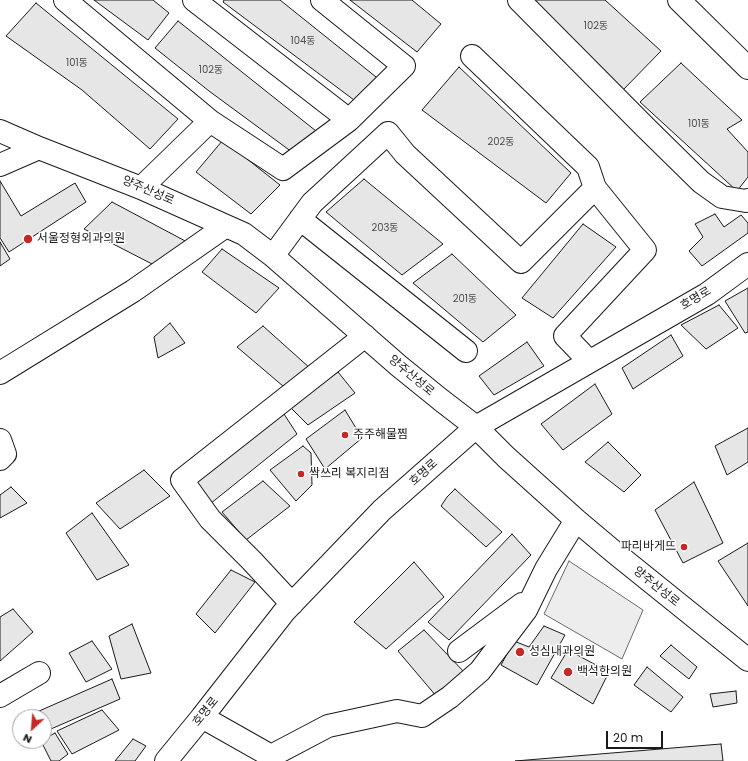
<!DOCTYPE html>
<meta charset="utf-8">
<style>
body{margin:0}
#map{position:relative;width:748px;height:761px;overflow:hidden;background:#fff;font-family:Poppins,sans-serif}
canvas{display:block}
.north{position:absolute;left:12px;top:709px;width:40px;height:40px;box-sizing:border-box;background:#fff;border:1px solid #a3a3a3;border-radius:50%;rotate:206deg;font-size:11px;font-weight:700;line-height:16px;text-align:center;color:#1a1a1a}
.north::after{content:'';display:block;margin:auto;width:14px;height:18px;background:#c62828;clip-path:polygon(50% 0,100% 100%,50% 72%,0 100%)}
.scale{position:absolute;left:606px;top:731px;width:57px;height:18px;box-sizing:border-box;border:2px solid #1a1a1a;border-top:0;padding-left:5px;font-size:12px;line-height:14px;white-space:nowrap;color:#1a1a1a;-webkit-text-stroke:3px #fff;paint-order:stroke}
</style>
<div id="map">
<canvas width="748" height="761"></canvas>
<div class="north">N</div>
<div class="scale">20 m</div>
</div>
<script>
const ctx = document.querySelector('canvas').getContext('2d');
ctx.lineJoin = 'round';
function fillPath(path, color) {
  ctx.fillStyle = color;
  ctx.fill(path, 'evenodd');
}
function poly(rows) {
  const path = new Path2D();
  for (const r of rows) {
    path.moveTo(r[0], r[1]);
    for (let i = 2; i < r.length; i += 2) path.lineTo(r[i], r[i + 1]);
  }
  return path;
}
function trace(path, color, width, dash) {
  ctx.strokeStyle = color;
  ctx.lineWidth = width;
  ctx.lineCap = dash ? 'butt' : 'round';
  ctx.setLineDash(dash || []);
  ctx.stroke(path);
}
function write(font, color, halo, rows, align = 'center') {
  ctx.font = font + ' Poppins,"Noto Sans KR",sans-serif';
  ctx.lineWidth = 3;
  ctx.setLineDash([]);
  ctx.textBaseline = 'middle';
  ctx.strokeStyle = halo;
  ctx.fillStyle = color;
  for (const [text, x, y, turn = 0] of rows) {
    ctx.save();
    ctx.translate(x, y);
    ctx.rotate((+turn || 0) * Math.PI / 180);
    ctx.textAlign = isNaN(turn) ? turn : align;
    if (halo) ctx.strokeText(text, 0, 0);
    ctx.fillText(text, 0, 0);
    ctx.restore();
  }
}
const parking = poly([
 [569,561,643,610,622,659,544,614,569,561]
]);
fillPath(parking, '#ededed');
trace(parking, '#6a6a6a', 1);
const building = poly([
 [94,0,153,0,169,13,148,40,94,0],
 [224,0,280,0,381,81,358,103,223,2,224,0],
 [350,0,412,0,441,24,417,52,350,0],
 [533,0,605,0,661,51,623,90,533,0],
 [36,3,178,119,150,149,82,90,6,36,36,3],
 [178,21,316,131,296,155,209,91,155,48,178,21],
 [681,63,742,120,727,129,748,152,748,177,737,191,640,102,681,63],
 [459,67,571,173,546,203,422,110,459,67],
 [223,140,280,185,251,214,196,172,223,140],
 [364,179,443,244,402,275,326,212,364,179],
 [0,181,21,216,75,183,86,202,9,252,0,238,0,181],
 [112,202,189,243,156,266,84,229,112,202],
 [715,214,724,227,741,215,748,223,748,233,702,266,689,251,703,237,695,224,715,214],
 [583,224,616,247,553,318,522,298,583,224],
 [0,242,10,259,0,266,0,242],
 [222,249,279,288,256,313,202,272,222,249],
 [452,254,516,315,483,342,413,283,452,254],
 [748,288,748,332,745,333,725,301,748,288],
 [719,305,738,328,706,349,681,325,719,305],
 [170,323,185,343,158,358,154,337,170,323],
 [263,326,311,369,290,392,237,347,263,326],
 [671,335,683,356,633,389,622,368,671,335],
 [527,342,544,366,494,395,479,376,527,342],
 [338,372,355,393,308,425,290,407,338,372],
 [595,384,612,414,563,450,541,424,595,384],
 [345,410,362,438,325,469,306,439,345,410],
 [282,411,297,434,210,504,192,484,282,411],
 [748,428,748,462,727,475,715,446,748,428],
 [608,442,641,475,624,492,585,462,608,442],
 [303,446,311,453,312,485,296,501,270,470,303,446],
 [144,470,170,496,120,529,96,503,144,470],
 [263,481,290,506,246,540,222,512,263,481],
 [694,482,723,543,683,563,655,510,694,482],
 [11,487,27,503,0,518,0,495,11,487],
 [455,489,502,532,486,547,441,506,447,497,455,489],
 [92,513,129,565,97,580,66,533,92,513],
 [512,534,531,555,449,640,428,622,512,534],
 [748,543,748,606,718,561,748,543],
 [414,562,444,597,386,649,354,622,414,562],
 [231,570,255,582,215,633,196,614,231,570],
 [13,609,33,632,0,661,0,617,13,609],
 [132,624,151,673,121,679,109,636,132,624],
 [544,626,565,635,537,685,501,665,514,641,529,647,544,626],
 [424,630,465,673,437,697,398,651,424,630],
 [92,641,112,669,86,682,69,653,92,641],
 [671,645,697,667,689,679,660,656,671,645],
 [568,650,609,672,593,704,551,678,568,650],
 [647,667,683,697,671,712,634,685,647,667],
 [112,679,120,699,44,732,44,717,31,717,30,715,112,679],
 [736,691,737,703,713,707,710,694,736,691],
 [102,710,119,730,72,754,57,731,102,710],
 [55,733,68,754,59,761,51,761,41,741,44,741,44,739,55,733],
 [133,739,146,746,135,761,115,761,133,739],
 [721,744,723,761,515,761,721,744]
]);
fillPath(building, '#e6e6e6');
trace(building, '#1a1a1a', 1);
const minor = poly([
 [65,0,210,121],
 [194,0,349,120],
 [519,0,645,127,701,182,722,197,746,201,748,200],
 [679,0,748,68],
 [472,56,588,167,595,188],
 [0,131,39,148,141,188,244,234,273,256,399,366,441,400,476,427,506,457,576,520,614,552,748,660],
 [0,165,39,148],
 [141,188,210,121,283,169,349,120,404,66,322,0],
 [300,219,466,351],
 [273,256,312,203,388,133,405,154,521,262,595,188,645,250,565,336,589,361],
 [0,373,133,291,226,226],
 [0,440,5,454,0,459],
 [292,604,252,561,210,519,182,480,365,336],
 [459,651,522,604],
 [0,696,39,673],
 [202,717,271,756,328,726,397,711,422,716,450,697,480,671,526,610,546,569,576,520],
 [166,761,202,717,284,612,382,510,476,427,707,294,748,264]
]);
trace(minor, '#1a1a1a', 24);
trace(minor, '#fff', 22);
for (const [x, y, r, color] of [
 [28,239,5,"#c62828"],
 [345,435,4,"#c62828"],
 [301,474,4,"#c62828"],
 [684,547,4,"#c62828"],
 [520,652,5,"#c62828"],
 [568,672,5,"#c62828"]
]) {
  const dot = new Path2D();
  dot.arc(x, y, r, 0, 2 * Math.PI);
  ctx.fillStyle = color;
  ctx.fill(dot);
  trace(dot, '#fff', 1.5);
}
write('10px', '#4d4d4d', null, [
 ["102동",596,26],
 ["104동",303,41],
 ["101동",77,63],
 ["102동",211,70],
 ["101동",699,124],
 ["202동",501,142],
 ["203동",385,228],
 ["201동",465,299]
]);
write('12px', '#1a1a1a', '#fff', [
 ["양주산성로",148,191,23],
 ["호명로",696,299,-31],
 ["양주산성로",411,376,40],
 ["호명로",424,473,-42],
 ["양주산성로",656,587,39],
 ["호명로",206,712,-51]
]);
write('12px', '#1a1a1a', '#fff', [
 ["서울정형외과의원",37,239],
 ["주주해물찜",353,435],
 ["싹쓰리 복지리점",309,474],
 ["파리바게뜨",676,547,"right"],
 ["성심내과의원",529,652],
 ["백석한의원",577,672]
], 'left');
</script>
